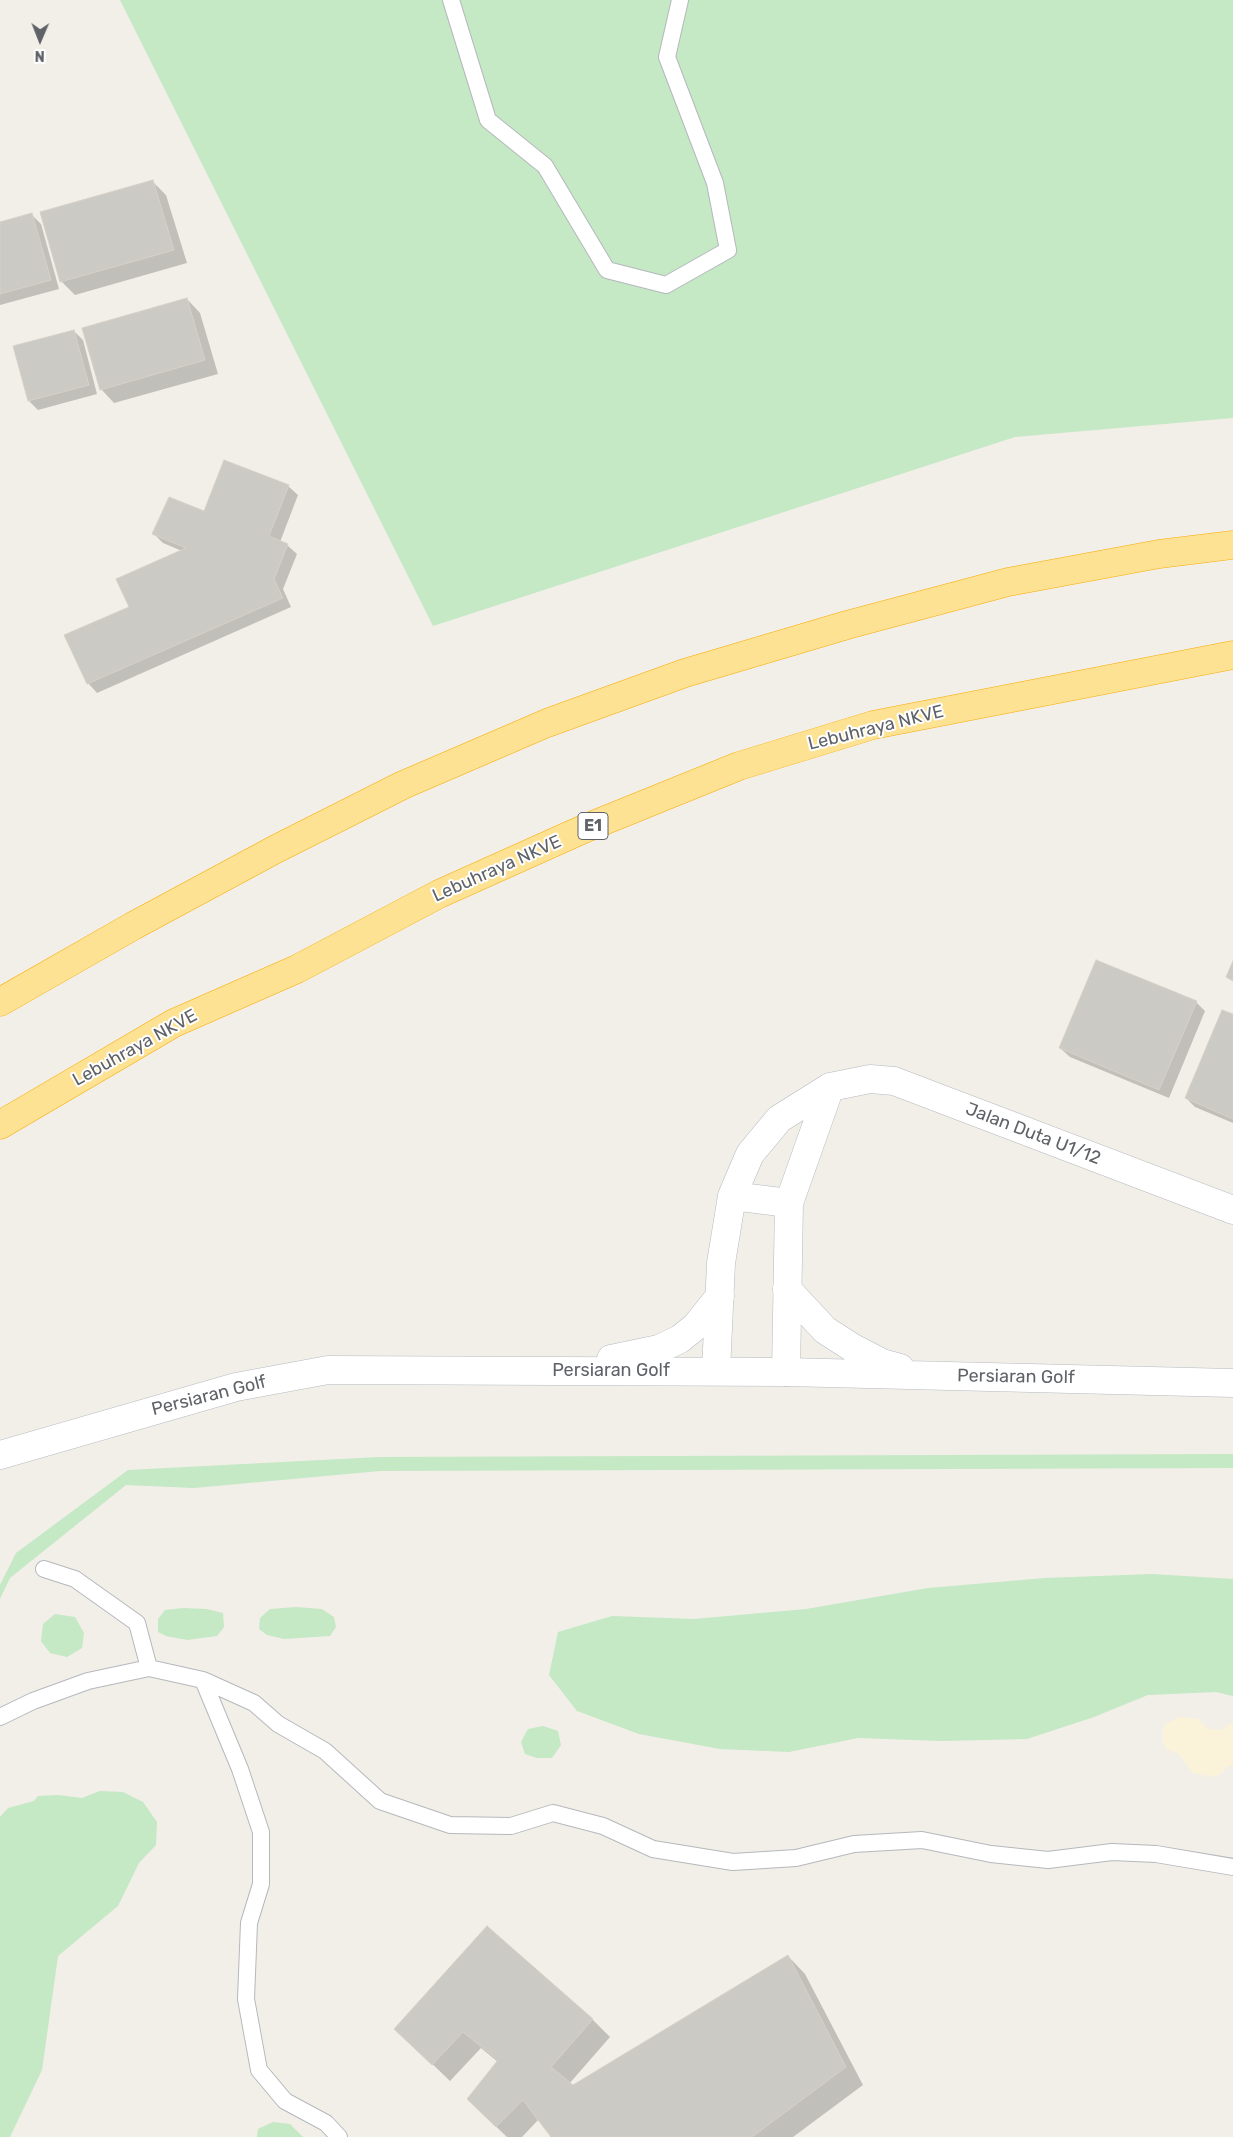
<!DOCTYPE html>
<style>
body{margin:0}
#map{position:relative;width:1233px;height:2137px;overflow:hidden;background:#f1efe8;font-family:Rubik,sans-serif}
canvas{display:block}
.north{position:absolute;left:15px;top:15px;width:50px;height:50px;-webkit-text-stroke:4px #fff;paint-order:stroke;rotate:181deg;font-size:14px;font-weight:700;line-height:20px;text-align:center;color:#5f6368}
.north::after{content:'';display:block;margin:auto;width:18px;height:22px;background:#5f6368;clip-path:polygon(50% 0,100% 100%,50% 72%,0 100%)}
</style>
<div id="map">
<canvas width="1233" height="2137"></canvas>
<div class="north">N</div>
</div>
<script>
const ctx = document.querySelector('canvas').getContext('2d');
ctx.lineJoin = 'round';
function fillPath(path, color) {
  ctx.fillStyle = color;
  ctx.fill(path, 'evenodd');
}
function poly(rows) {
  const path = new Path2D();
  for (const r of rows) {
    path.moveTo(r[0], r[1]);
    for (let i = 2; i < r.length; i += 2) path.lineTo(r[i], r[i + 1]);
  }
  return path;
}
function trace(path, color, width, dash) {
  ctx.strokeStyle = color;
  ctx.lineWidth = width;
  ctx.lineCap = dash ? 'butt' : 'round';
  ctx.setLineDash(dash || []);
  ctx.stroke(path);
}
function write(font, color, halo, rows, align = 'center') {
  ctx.font = font + ' Rubik,sans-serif';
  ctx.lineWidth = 4;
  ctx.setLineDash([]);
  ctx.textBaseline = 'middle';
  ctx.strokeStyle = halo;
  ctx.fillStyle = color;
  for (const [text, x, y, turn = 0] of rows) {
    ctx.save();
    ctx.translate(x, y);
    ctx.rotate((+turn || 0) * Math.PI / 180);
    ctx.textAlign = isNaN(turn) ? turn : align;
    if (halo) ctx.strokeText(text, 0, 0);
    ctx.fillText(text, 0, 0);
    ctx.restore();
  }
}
fillPath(poly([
 [120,0,1233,0,1233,418,1015,437,433,626],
 [1233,1454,1233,1468,380,1471,194,1488,126,1485,10,1578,0,1599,0,1585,16,1553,128,1470,379,1457],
 [1152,1574,1233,1579,1233,1696,1216,1692,1148,1695,1094,1717,1027,1739,941,1741,858,1738,789,1752,720,1749,639,1734,577,1711,549,1675,558,1632,612,1616,694,1619,806,1609,928,1588,1045,1578],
 [296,1607,322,1609,334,1617,336,1627,330,1636,284,1639,267,1635,259,1629,260,1618,270,1609],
 [183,1608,207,1609,223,1613,224,1627,217,1636,187,1640,166,1636,158,1632,158,1619,165,1610],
 [55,1614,75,1617,84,1633,82,1648,67,1657,50,1653,41,1641,43,1624],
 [543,1726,558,1731,561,1745,552,1758,537,1758,525,1754,521,1742,528,1729],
 [100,1791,123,1792,143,1802,157,1822,156,1845,139,1863,118,1906,58,1956,42,2070,10,2137,0,2137,0,1817,8,1808,34,1801,38,1796,58,1795,82,1798],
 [273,2122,290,2124,303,2137,257,2137,258,2129]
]), '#c5e8c5');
fillPath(poly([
 [1180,1717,1198,1719,1208,1729,1221,1730,1233,1722,1233,1766,1227,1766,1221,1774,1212,1777,1193,1773,1179,1754,1166,1749,1162,1737,1165,1724]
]), '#fbf3d9');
fillPath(poly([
 [153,182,166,195,187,263,75,295,61,281],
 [32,215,41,224,59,289,0,305,0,224],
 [187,299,200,313,218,374,114,403,101,389],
 [74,331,83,340,97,394,38,410,29,401],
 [288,486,298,495,280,542,287,545,297,554,283,589,291,607,97,693,88,683,130,608,182,551,163,543,154,534,205,513],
 [1196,1002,1205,1011,1169,1098,1070,1057,1060,1048],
 [1233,1016,1233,1123,1195,1107,1186,1098],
 [788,1956,805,1974,863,2085,793,2137,553,2137,539,2119,522,2137,507,2137,486,2117,498,2062,481,2048,450,2081,396,2029,592,2019,610,2037,569,2084,572,2087]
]), '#0003');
const building = poly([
 [153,180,174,250,60,282,40,212,153,180],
 [32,213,51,280,0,294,0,222,32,213],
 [187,298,205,360,100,390,82,328,187,298],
 [74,330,89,385,28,401,13,346,74,330],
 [224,460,289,485,269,536,288,544,274,579,283,598,87,684,64,635,129,607,116,579,186,548,152,534,169,497,204,511,224,460],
 [1096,960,1197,1001,1159,1090,1059,1048,1096,960],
 [1233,961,1233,981,1226,977,1233,961],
 [1222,1010,1233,1014,1233,1119,1185,1098,1222,1010],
 [487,1926,593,2019,551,2067,573,2085,788,1955,846,2067,752,2137,551,2137,523,2100,496,2127,467,2099,498,2060,463,2032,432,2065,394,2029,487,1926]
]);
fillPath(building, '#cccac5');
trace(building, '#d6d1c6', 1);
const lane = poly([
 [451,0,488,120,545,166,607,270,666,285,728,250,715,183,667,57,680,0],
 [44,1569,75,1579,137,1623,149,1668],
 [203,1680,254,1703,278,1724,325,1751,380,1801,450,1825,511,1826,553,1813,603,1826,653,1849,733,1862,796,1858,854,1844,922,1840,991,1854,1048,1860,1112,1852,1156,1854,1233,1867],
 [0,1717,33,1701,88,1681,149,1668,203,1680,240,1769,261,1832,261,1884,249,1923,246,1999,259,2070,285,2101,326,2123,339,2137]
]);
const street = poly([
 [732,1196,789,1203],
 [716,1371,721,1263,732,1196,750,1154,779,1119,830,1087,870,1079,894,1081,1233,1210],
 [786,1372,789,1203,830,1087]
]);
const secondary = poly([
 [787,1289,825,1330,853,1348,882,1363,900,1368],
 [611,1359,659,1349,680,1339,696,1326,720,1296],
 [0,1455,236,1387,328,1370,786,1372,1233,1383]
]);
const highway = poly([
 [0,1002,133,926,276,849,403,785,547,723,685,673,847,625,1008,582,1159,554,1233,545],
 [0,1125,174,1023,297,969,439,894,586,828,739,766,873,725,1233,655]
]);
trace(lane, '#b5b8bc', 18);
trace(street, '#b5b8bc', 29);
trace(secondary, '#b6babf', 29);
trace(highway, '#f9ab00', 29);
trace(lane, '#fff', 16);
trace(street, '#fff', 28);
trace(secondary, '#fff', 28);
trace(highway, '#fde293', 28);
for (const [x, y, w] of [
 [593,826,30]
]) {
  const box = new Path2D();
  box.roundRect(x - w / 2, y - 13.5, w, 27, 4);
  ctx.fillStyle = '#fff';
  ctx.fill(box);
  trace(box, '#5f6368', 1);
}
write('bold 16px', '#5f6368', null, [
 ["E1",593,826]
]);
write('18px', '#5f6368', '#fff', [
 ["Lebuhraya NKVE",876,728,-14],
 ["Lebuhraya NKVE",497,869,-24],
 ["Lebuhraya NKVE",135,1048,-29],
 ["Jalan Duta U1/12",1033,1134,21],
 ["Persiaran Golf",611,1371],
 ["Persiaran Golf",1016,1377,1],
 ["Persiaran Golf",209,1396,-14]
]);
</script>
